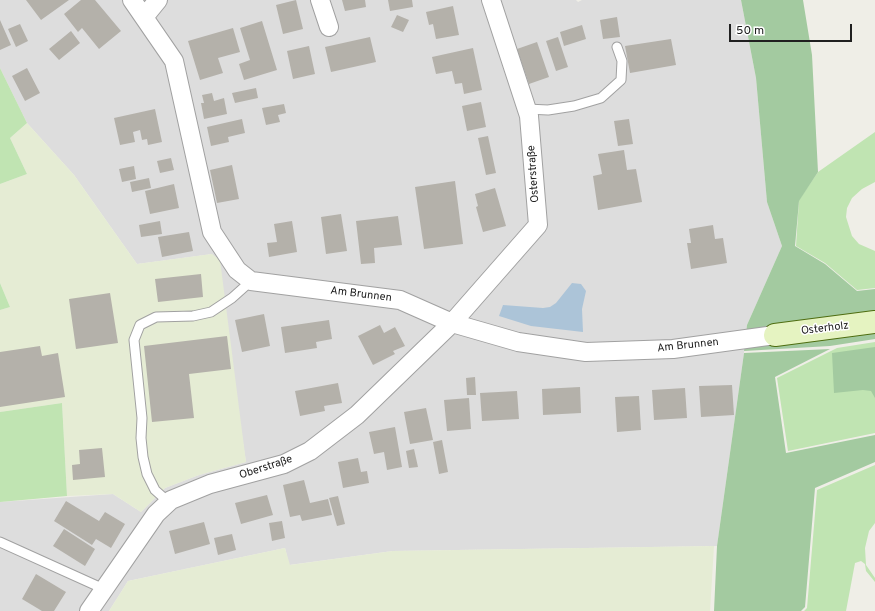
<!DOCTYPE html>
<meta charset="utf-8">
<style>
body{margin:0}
#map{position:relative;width:875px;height:611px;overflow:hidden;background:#efeee7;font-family:Overpass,sans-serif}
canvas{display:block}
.scale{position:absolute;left:729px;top:24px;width:123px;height:18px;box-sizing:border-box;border:2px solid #202020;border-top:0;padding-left:5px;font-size:12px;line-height:14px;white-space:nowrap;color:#202020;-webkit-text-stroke:3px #fff;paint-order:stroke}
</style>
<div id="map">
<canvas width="875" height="611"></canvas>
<div class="scale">50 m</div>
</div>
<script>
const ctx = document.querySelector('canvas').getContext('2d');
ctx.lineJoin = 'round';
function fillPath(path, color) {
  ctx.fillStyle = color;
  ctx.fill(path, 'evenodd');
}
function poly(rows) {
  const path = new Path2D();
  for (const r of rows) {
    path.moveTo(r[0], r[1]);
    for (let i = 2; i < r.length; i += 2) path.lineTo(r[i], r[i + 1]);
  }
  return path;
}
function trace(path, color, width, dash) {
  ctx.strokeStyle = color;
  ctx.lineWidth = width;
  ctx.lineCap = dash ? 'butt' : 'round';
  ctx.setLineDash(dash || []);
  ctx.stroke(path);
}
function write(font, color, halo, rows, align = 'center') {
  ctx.font = font + ' Overpass,sans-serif';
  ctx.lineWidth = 3;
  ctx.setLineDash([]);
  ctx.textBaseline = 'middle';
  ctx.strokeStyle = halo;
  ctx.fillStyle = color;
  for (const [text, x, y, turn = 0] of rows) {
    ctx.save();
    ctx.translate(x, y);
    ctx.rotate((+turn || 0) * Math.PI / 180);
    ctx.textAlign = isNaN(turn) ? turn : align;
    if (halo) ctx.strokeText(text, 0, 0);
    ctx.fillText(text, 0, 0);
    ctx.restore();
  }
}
fillPath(poly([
 [0,0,576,0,578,2,582,0,741,0,756,78,767,202,782,246,747,325,744,353,717,546,393,551,289,565,285,548,128,581,109,611,0,611,0,502,113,494,141,512,165,488,199,475,246,462,212,254,137,264,74,175,27,123,0,68]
]), '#ddd');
fillPath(poly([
 [27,123,74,175,137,264,212,254,220,260,246,462,199,475,165,488,141,512,113,494,67,496,62,403,0,412,0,310,10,307,0,283,0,184,27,174,10,138],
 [714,546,710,611,109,611,128,581,285,548,290,565,393,551]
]), '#e5ecd4');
fillPath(poly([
 [0,68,27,123,10,138,27,174,0,184],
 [875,132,875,182,862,189,852,198,847,208,846,217,852,236,859,244,875,251,875,288,857,290,825,263,796,246,799,200,818,172],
 [0,283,10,307,0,310],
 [875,342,875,433,788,451,777,378,837,348],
 [62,403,67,496,0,502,0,412],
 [875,465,875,523,869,531,865,548,866,565,875,578,875,582,866,571,865,564,861,561,855,563,846,611,804,611,807,608,817,490]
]), '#c0e4b2');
fillPath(poly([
 [741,0,803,0,812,55,818,172,799,201,795,246,825,264,857,291,875,289,875,339,830,346,744,351,747,325,782,246,767,202,756,78],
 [875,347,875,398,871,391,863,390,834,393,832,353],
 [830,349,775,377,786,453,875,435,875,462,815,488,805,607,801,611,714,611,717,546,744,353]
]), '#a3caa0');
fillPath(poly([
 [572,283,581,284,586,291,582,309,583,332,531,326,499,316,503,305,543,308,550,307,556,303]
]), '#acc4d8');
fillPath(poly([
 [26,0,69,0,41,20],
 [81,0,95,0,121,31,99,49,82,28,78,32,64,14],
 [296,0,303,29,283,34,276,5],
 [342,0,365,0,366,7,345,11],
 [388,0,412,0,413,7,390,11],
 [453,6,459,35,436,39,433,24,429,25,426,12],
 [397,15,409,20,403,32,391,27],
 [617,17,620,37,603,39,600,20],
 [0,20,11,45,0,50],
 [262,21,277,70,244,80,239,64,250,60,240,28],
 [20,24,28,41,16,47,8,29],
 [582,25,586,39,564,46,560,32],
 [233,28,240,52,218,58,223,73,200,80,188,41],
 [71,31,80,43,59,60,49,49],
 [370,37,376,62,331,72,325,47],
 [558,37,568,67,556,71,546,41],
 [671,39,676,65,630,73,625,46],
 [537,42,549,77,529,84,517,49],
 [309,46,315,74,293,79,287,51],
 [473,48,482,90,464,94,462,83,455,84,452,71,436,74,432,57],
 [27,68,40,93,25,101,12,76],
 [256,88,258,98,235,103,232,93],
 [212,93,214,101,224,98,227,114,204,119,201,103,204,103,202,95],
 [481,102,486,127,467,131,462,106],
 [284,104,286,113,278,115,280,122,266,125,262,108],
 [155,109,162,142,148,145,147,139,142,140,140,130,133,132,135,142,120,145,114,118],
 [242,119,245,133,228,137,229,142,211,146,207,127],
 [629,119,633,144,618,146,614,121],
 [488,136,496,173,486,175,478,138],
 [624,150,627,170,636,169,642,202,598,210,593,176,602,174,598,154],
 [171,158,174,170,160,173,157,161],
 [232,165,239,199,217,203,210,170],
 [134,166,136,179,122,182,119,169],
 [149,178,151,188,132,192,130,182],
 [455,181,463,244,424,249,415,187],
 [174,184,179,208,150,214,145,191],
 [495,188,506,226,483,232,476,207,478,206,475,194],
 [341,214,347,251,326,254,321,217],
 [398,216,402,245,374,248,375,263,361,264,356,221],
 [160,221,162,234,141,237,139,225],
 [292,221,297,252,269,257,267,243,277,242,274,224],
 [713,225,715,239,723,238,727,263,691,269,687,243,691,243,689,229],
 [189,232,193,251,162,257,158,237],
 [201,274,203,297,158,302,155,279],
 [110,293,118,343,76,349,69,299],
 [264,314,270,346,242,352,235,320],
 [329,320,332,339,316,342,317,348,285,353,281,327],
 [380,325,384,333,395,327,405,346,393,351,395,354,373,365,358,336],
 [227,336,231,369,189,374,194,418,152,422,144,346],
 [40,346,42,356,58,353,65,397,0,407,0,352],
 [475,377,476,395,467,395,466,378],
 [338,383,342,403,324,406,325,411,300,416,295,391],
 [732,385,734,415,701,417,699,386],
 [580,387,581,413,543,415,542,389],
 [685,388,687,418,654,420,652,390],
 [517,391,519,419,482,421,480,393],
 [639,396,641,430,617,432,615,397],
 [469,398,471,429,447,431,444,400],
 [426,408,433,440,410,444,404,412],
 [395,427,402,467,387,470,384,452,374,454,369,432],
 [442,440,448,472,439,474,433,442],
 [102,448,105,477,73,480,72,465,80,464,79,450],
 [414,449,418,467,409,468,406,451],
 [358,458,361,472,367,471,369,483,343,488,338,462],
 [304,480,310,503,328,499,332,515,302,521,300,515,290,517,283,485],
 [267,495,273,515,241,524,235,503],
 [338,496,345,524,337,526,329,498],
 [66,501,99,521,105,512,125,524,111,548,96,539,92,545,54,521],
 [282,521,285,538,272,541,269,523],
 [204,522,210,544,175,554,169,531],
 [64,529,95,549,85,566,53,546],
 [232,534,236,550,218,555,214,538],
 [36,574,66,592,54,611,42,611,22,599]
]), '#b4b1aa');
const lane = poly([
 [527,109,548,110,574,106,601,98,621,80,622,61,617,47],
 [171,500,164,498,155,490,147,474,143,457,141,438,142,418,134,340,140,325,156,317,193,316,211,312,232,298,251,281],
 [0,542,104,589]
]);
const street = poly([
 [132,0,174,61,212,232,237,270,251,281,400,300,452,323,518,342,586,352,673,349,775,335],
 [320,0,329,27],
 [145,16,158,0],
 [89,611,156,514,171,500,210,484,284,464,310,451,357,415,452,323,538,225,529,116,491,0]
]);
const secondary = poly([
 [775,335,875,322]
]);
trace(lane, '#a1a1a1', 11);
trace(street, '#a1a1a1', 20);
trace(secondary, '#4e6d10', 24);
trace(lane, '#fff', 9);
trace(street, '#fff', 18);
trace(secondary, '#e5f3c1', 22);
write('11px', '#202020', '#fff', [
 ["Osterstraße",534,174,-94],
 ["Am Brunnen",361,295,7],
 ["Osterholz",825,329,-7],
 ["Am Brunnen",688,346,-6],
 ["Oberstraße",266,468,-18]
]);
</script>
